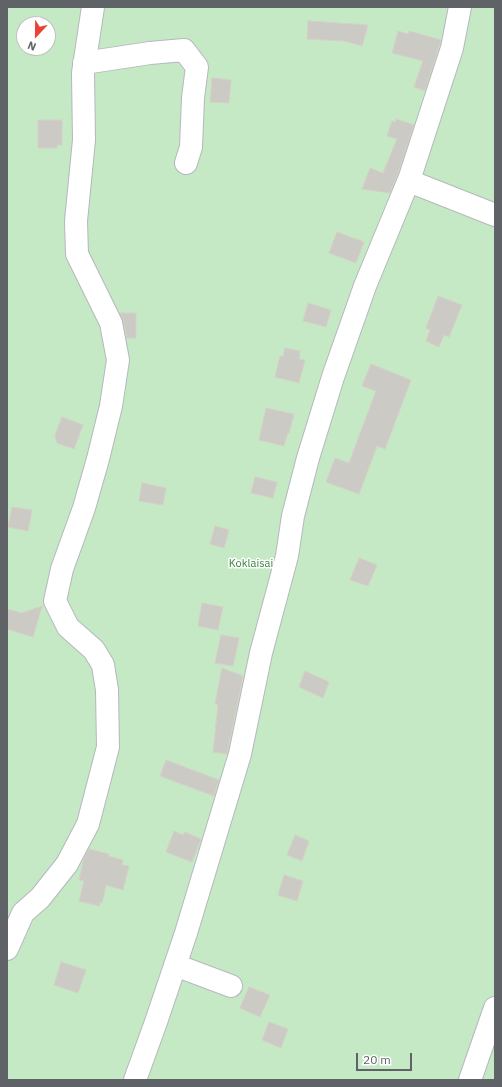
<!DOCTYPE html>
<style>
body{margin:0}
#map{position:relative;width:502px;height:1087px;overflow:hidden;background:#f1efe8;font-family:"IBM Plex Sans",sans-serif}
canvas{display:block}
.frame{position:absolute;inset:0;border:8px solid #5f6368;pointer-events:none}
.north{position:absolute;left:16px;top:16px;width:40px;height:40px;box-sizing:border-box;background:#fff;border:1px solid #bfc1c3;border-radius:50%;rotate:202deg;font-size:11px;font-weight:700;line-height:16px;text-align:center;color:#5f6368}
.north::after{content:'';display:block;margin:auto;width:14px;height:18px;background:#ea4335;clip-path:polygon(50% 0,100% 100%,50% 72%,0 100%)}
.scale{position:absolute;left:356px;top:1053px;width:56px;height:18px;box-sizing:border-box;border:2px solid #5f6368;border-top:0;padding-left:5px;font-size:12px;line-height:14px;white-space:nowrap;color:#5f6368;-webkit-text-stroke:3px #fff;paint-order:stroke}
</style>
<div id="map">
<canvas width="502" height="1087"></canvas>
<div class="frame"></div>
<div class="north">N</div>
<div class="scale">20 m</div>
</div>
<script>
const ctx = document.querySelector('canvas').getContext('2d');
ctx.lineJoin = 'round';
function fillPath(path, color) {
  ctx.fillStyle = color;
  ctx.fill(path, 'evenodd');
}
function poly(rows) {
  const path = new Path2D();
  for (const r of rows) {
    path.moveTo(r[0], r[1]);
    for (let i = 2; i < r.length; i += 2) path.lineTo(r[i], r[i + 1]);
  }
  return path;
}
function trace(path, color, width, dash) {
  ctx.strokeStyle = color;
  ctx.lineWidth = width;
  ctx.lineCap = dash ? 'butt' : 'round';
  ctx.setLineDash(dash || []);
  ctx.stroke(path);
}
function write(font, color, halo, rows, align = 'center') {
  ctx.font = font + ' "IBM Plex Sans",sans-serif';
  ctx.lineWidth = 3;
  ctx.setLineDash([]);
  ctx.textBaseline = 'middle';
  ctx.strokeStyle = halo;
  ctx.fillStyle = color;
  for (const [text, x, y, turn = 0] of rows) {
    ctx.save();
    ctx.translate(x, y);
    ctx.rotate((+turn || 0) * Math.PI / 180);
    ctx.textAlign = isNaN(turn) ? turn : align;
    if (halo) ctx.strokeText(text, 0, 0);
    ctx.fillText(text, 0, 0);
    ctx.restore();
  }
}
fillPath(poly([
 [7,7,495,7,495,1080,7,1080],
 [24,24,48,24,48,48,24,48]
]), '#c5e8c5');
const building = poly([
 [308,21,368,25,362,46,344,41,307,39,308,21],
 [398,31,408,34,409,31,441,40,425,91,414,87,423,61,392,53,398,31],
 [212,78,231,80,229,103,210,102,212,78],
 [396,119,414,125,398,173,390,193,362,189,370,168,383,173,397,139,387,136,392,121,395,122,396,119],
 [38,120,62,120,62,145,57,145,57,148,38,148,38,120],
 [337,232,364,242,356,263,329,253,337,232],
 [438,296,462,305,449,337,444,335,439,347,426,341,430,330,426,328,438,296],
 [308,303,331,310,326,327,303,321,308,303],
 [120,313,136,313,136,338,127,338,123,320,120,313],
 [285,348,300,351,299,359,305,360,299,383,275,377,280,356,283,357,285,348],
 [371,364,411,380,385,449,377,446,359,494,326,482,335,458,349,463,376,391,362,386,371,364],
 [266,408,294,414,289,434,288,433,284,446,259,440,266,408],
 [62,417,83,425,74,449,57,443,55,435,62,417],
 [255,477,277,482,273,498,251,493,255,477],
 [142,483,166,488,163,505,139,501,142,483],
 [12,507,32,510,28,531,8,527,12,507],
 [215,526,229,530,224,548,210,544,215,526],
 [359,558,377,565,368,586,350,580,359,558],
 [202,603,223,607,218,630,198,626,202,603],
 [42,606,33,637,7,629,7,609,22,613,42,606],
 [221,635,239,638,233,666,215,663,221,635],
 [222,668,243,676,227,754,213,752,218,705,215,704,222,668],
 [305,671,329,682,323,698,299,687,305,671],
 [166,760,219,780,214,796,160,776,166,760],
 [174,831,183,835,185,832,201,839,192,862,166,852,174,831],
 [295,835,309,841,302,861,287,855,295,835],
 [89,849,109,854,108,856,123,860,122,865,129,866,123,890,106,885,102,903,100,902,99,906,79,901,84,881,79,880,84,858,89,849],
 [284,875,303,881,297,901,278,895,284,875],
 [61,962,86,970,78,993,54,985,61,962],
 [249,987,270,995,260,1017,240,1008,249,987],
 [269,1022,288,1029,281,1048,262,1040,269,1022]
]);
fillPath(building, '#cccac5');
trace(building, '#d6d1c6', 1);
const minor = poly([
 [84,63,150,53,184,50,197,67,193,98,191,147,186,163],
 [409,181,495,215],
 [7,949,23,913,40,898,67,864,88,824,108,747,107,690,103,665,94,650,68,627,55,601,62,569,84,508,98,459,111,406,118,360,111,323,77,254,76,221,84,140,83,73,93,7],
 [175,965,231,986],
 [135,1080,156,1022,186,933,240,754,261,653,287,556,293,516,308,458,333,377,365,286,410,177,452,48,460,7],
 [470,1080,495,1008]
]);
trace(minor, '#b5b8bc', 24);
trace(minor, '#fff', 22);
write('11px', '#348238', '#fff', [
 ["Koklaisai",251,564]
]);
</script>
